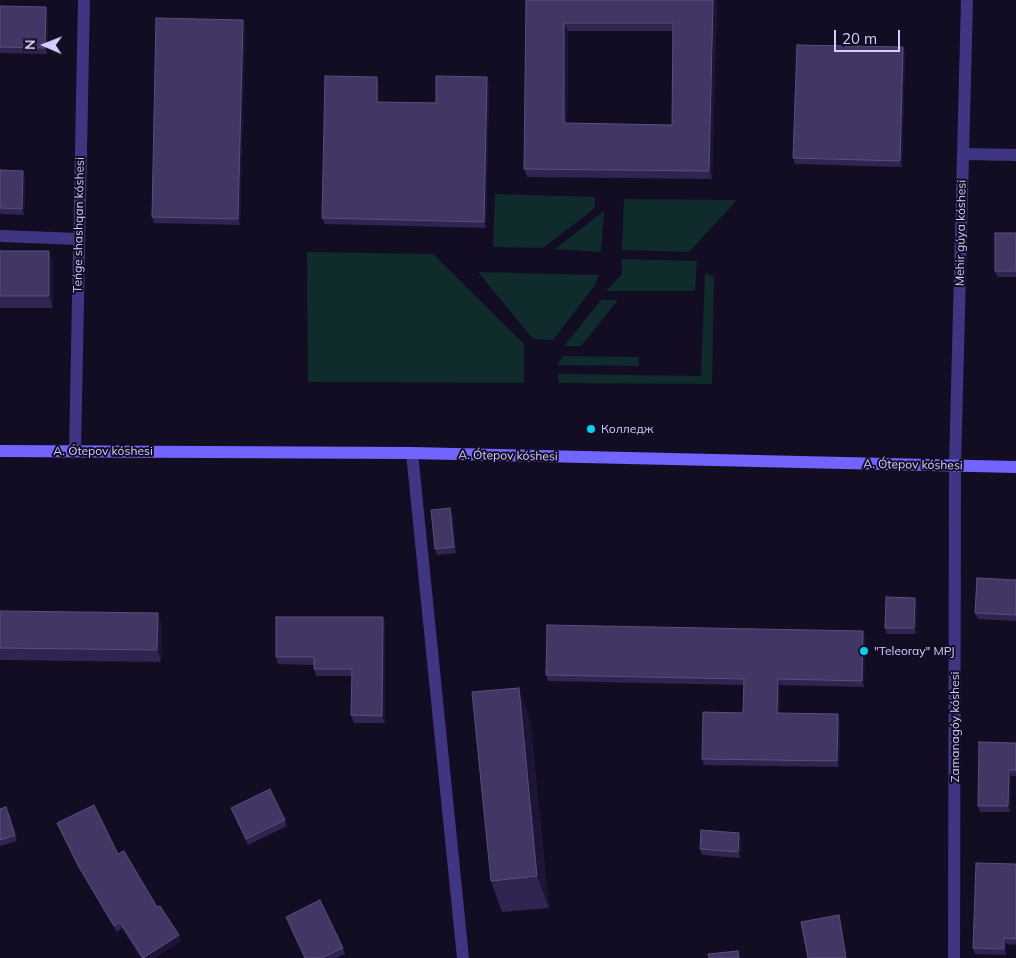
<!DOCTYPE html>
<meta charset="utf-8">
<style>
body{margin:0}
#map{position:relative;width:1016px;height:958px;overflow:hidden;background:#120d22;font-family:Mulish,sans-serif}
canvas{display:block}
.north{position:absolute;left:20px;top:20px;width:50px;height:50px;-webkit-text-stroke:4px #120d22;paint-order:stroke;rotate:271deg;font-size:14px;font-weight:700;line-height:20px;text-align:center;color:#d6ceff}
.north::after{content:'';display:block;margin:auto;width:18px;height:22px;background:#d6ceff;clip-path:polygon(50% 0,100% 100%,50% 72%,0 100%)}
.scale{position:absolute;left:834px;top:30px;width:66px;height:22px;box-sizing:border-box;border:2px solid #d6ceff;border-top:0;padding-left:6px;font-size:15px;line-height:18px;white-space:nowrap;color:#d6ceff;-webkit-text-stroke:4px #120d22;paint-order:stroke}
</style>
<div id="map">
<canvas width="1016" height="958"></canvas>
<div class="north">N</div>
<div class="scale">20 m</div>
</div>
<script>
const ctx = document.querySelector('canvas').getContext('2d');
ctx.lineJoin = 'round';
function fillPath(path, color) {
  ctx.fillStyle = color;
  ctx.fill(path, 'evenodd');
}
function poly(rows) {
  const path = new Path2D();
  for (const r of rows) {
    path.moveTo(r[0], r[1]);
    for (let i = 2; i < r.length; i += 2) path.lineTo(r[i], r[i + 1]);
  }
  return path;
}
function trace(path, color, width, dash) {
  ctx.strokeStyle = color;
  ctx.lineWidth = width;
  ctx.lineCap = dash ? 'butt' : 'round';
  ctx.setLineDash(dash || []);
  ctx.stroke(path);
}
function write(font, color, halo, rows, align = 'center') {
  ctx.font = font + ' Mulish,sans-serif';
  ctx.lineWidth = 4;
  ctx.setLineDash([]);
  ctx.textBaseline = 'middle';
  ctx.strokeStyle = halo;
  ctx.fillStyle = color;
  for (const [text, x, y, turn = 0] of rows) {
    ctx.save();
    ctx.translate(x, y);
    ctx.rotate((+turn || 0) * Math.PI / 180);
    ctx.textAlign = isNaN(turn) ? turn : align;
    if (halo) ctx.strokeText(text, 0, 0);
    ctx.fillText(text, 0, 0);
    ctx.restore();
  }
}
fillPath(poly([
 [495,194,595,197,595,208,543,248,493,247],
 [624,199,737,200,689,252,622,250],
 [604,211,601,252,555,249],
 [307,252,433,254,524,344,524,383,308,382],
 [622,259,697,261,695,291,606,291,622,274],
 [478,272,599,275,595,285,553,340,533,339],
 [705,274,714,276,712,384,559,383,558,374,701,376],
 [601,300,618,300,581,346,564,346],
 [563,356,639,357,639,366,557,365]
]), '#102b2c');
trace(poly([
 [0,236,79,239]
]), '#3e3682', 12);
trace(poly([
 [963,154,1016,155],
 [75,451,84,0],
 [412,453,463,958],
 [954,958,955,466,967,0]
]), '#3e3682', 12);
trace(poly([
 [0,451,412,453,1016,467]
]), '#7265ff', 12);
fillPath(poly([
 [526,0,717,0,712,179,527,177,524,169],
 [568,31,673,31,672,125,567,123],
 [0,6,48,13,47,54,0,53],
 [243,20,245,26,240,225,154,223,152,217],
 [903,47,905,53,902,167,795,164,793,158],
 [379,83,379,102,436,103,489,83,486,228,325,224,322,218],
 [0,170,25,177,24,215,0,214],
 [1016,233,1016,277,997,277,995,271],
 [0,251,53,263,53,308,0,308],
 [453,514,456,553,437,555,435,549],
 [1016,580,1016,621,978,619,975,613],
 [915,598,917,604,916,634,887,634,885,628],
 [0,611,162,625,161,662,0,660],
 [383,617,385,625,385,723,354,723,351,715,352,676,316,676,314,669,314,665,278,664,276,657],
 [863,631,865,637,864,687,780,685,779,713,840,720,839,767,704,765,702,759,743,713,744,685,548,681,546,675],
 [530,719,549,908,502,912,491,881],
 [1016,743,1016,776,1011,776,1010,812,980,812,978,806],
 [231,808,285,820,287,826,248,845],
 [0,809,9,813,17,841,0,846],
 [57,823,118,854,157,907,181,941,154,958,141,958,122,928,117,932,79,869],
 [741,839,740,858,702,855,700,849],
 [1016,864,1016,945,1006,944,1006,955,975,954,973,948],
 [286,917,343,948,345,954,336,958,305,958]
]), '#302551');
fillPath(poly([
 [713,0,717,0,712,179,709,171],
 [46,7,48,13,47,54,45,48],
 [243,20,245,26,240,225,238,219],
 [564,23,568,31,567,132,564,123],
 [903,47,905,53,902,167,900,161],
 [377,77,379,83,379,108,377,102],
 [487,77,489,83,486,228,484,222],
 [23,171,25,177,24,215,22,209],
 [49,251,53,263,53,308,49,296],
 [450,508,453,514,456,553,454,547],
 [915,598,917,604,916,634,914,628],
 [158,613,162,625,161,662,157,650],
 [383,617,385,625,385,723,382,716],
 [863,631,865,637,864,687,862,681],
 [778,679,780,685,779,719,777,713],
 [519,688,530,719,549,908,537,876],
 [838,714,840,720,839,767,837,761],
 [1009,770,1011,776,1010,812,1008,806],
 [739,833,741,839,740,858,738,852],
 [839,915,841,921,847,958,846,958],
 [179,935,181,941,154,958,143,958],
 [1004,938,1006,944,1006,955,1004,949]
]), '#1d1436');
const building = poly([
 [526,0,713,0,709,171,524,169,526,0],
 [564,23,673,23,672,125,564,123,564,23],
 [0,6,46,7,45,48,0,47,0,6],
 [156,18,243,20,238,219,152,217,156,18],
 [797,45,903,47,900,161,793,158,797,45],
 [325,76,377,77,377,102,436,103,436,76,487,77,484,222,322,218,325,76],
 [0,170,23,171,22,209,0,208,0,170],
 [995,233,1016,233,1016,271,995,271,995,233],
 [0,251,49,251,49,296,0,296,0,251],
 [450,508,454,547,435,549,431,510,450,508],
 [977,578,1016,580,1016,615,975,613,977,578],
 [886,597,915,598,914,628,885,628,886,597],
 [0,611,158,613,157,650,0,648,0,611],
 [276,617,383,617,382,716,351,715,352,669,314,669,314,657,276,657,276,617],
 [547,625,863,631,862,681,778,679,777,713,838,714,837,761,702,759,703,712,743,713,744,679,546,675,547,625],
 [519,688,537,876,491,881,472,692,519,688],
 [979,742,1016,743,1016,770,1009,770,1008,806,978,806,979,742],
 [270,789,285,820,246,839,231,808,270,789],
 [94,805,118,854,124,851,157,907,160,906,179,935,143,958,120,922,114,926,77,863,57,823,94,805],
 [6,807,15,835,0,840,0,809,6,807],
 [701,830,739,833,738,852,700,849,701,830],
 [976,863,1016,864,1016,939,1004,938,1004,949,973,948,976,863],
 [320,900,343,948,321,958,305,958,286,917,320,900],
 [839,915,846,958,808,958,801,922,839,915],
 [738,951,739,958,709,958,708,954,738,951]
]);
fillPath(building, '#423764');
trace(building, '#594f7c', 1);
for (const [x, y, r, color] of [
 [591,429,5,"#00d1f9"],
 [864,651,5,"#00d1f9"]
]) {
  const dot = new Path2D();
  dot.arc(x, y, r, 0, 2 * Math.PI);
  ctx.fillStyle = color;
  ctx.fill(dot);
  trace(dot, '#120d22', 2);
}
write('12px', '#d6ceff', '#120d22', [
 ["Teńge shashqan kóshesi",79,225,-89],
 ["Mehir gúyа kóshesi",961,233,-89],
 ["A. Ótepov kóshesi",103,451],
 ["A. Ótepov kóshesi",508,456,1],
 ["A. Ótepov kóshesi",913,465,1],
 ["Zamanagóy kóshesi",955,727,-90]
]);
write('12px', '#d6ceff', '#120d22', [
 ["Колледж",601,429],
 ["\"Teleoray\" MPJ",874,651]
], 'left');
</script>
